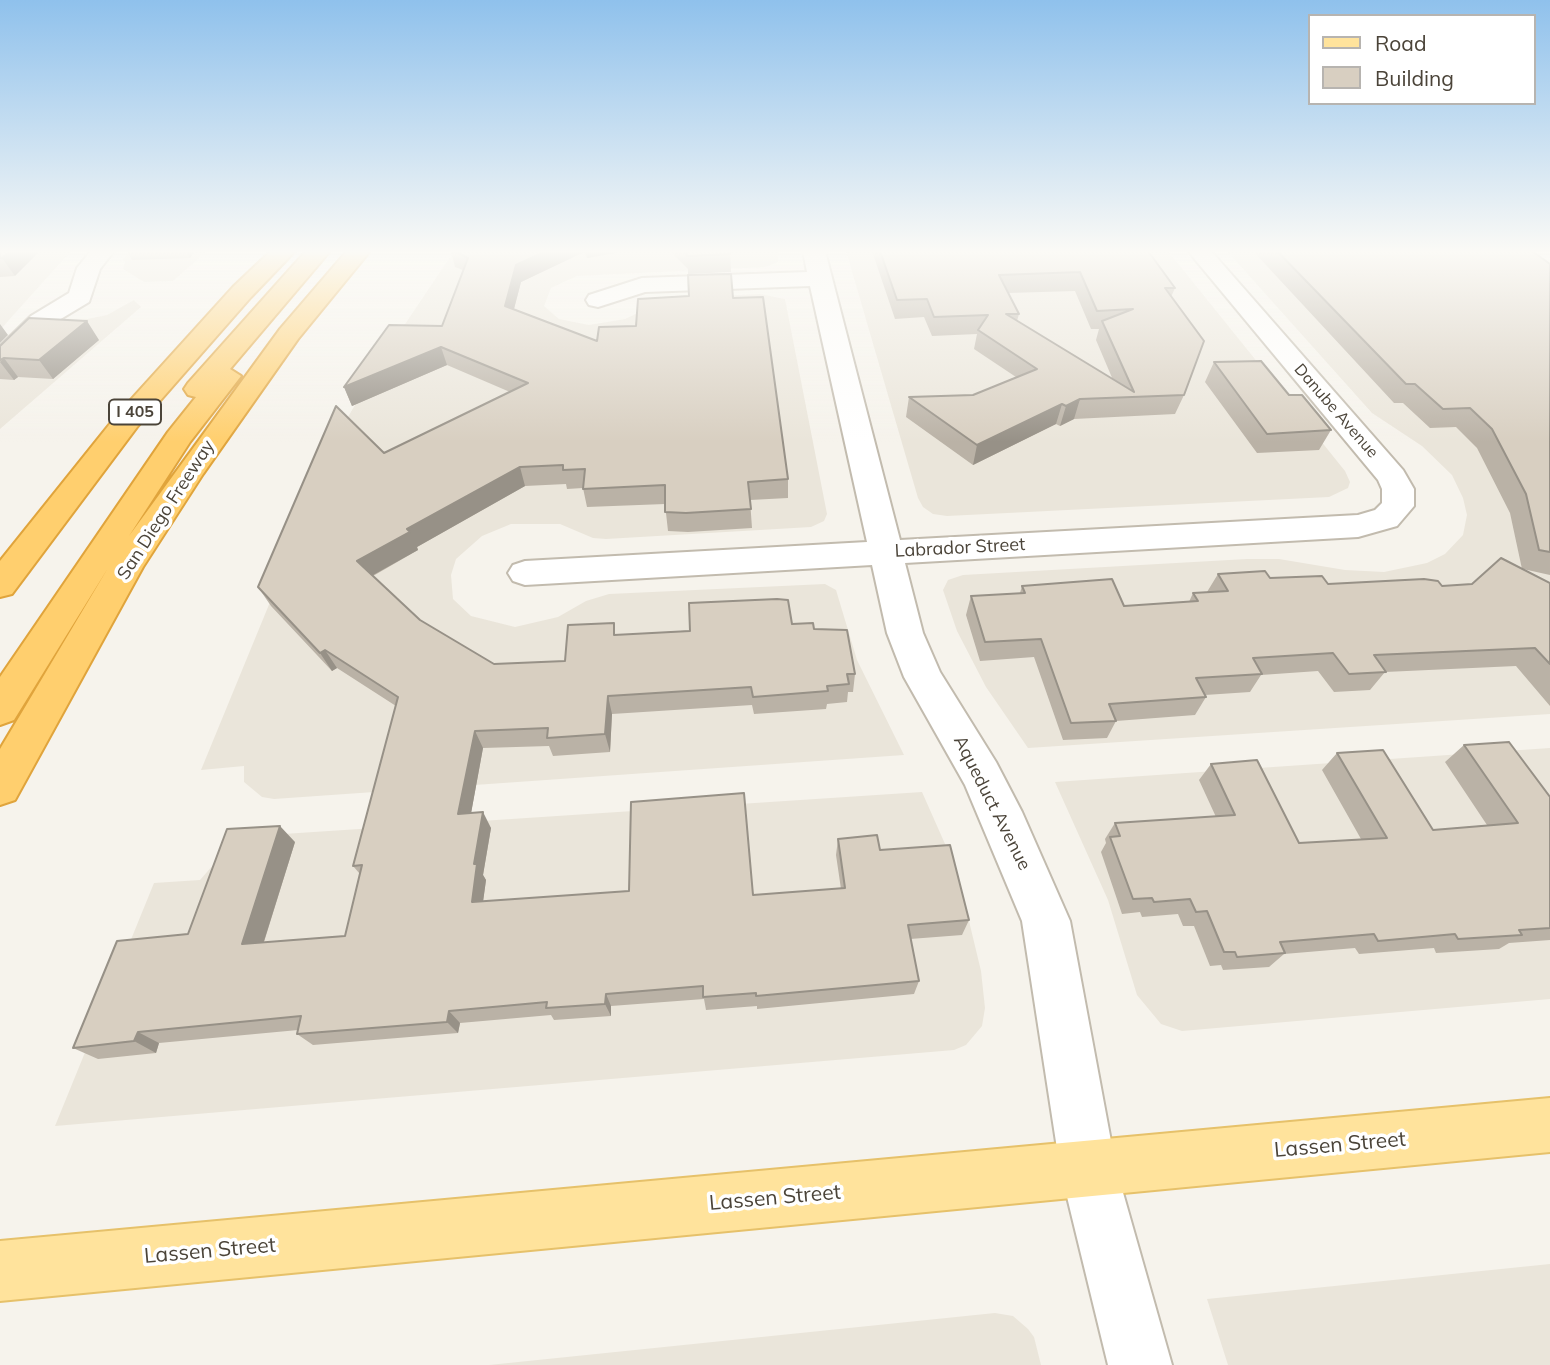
<!DOCTYPE html>
<style>
body{margin:0}
#map{position:relative;width:1550px;height:1365px;overflow:hidden;background:#f6f3ec;font-family:Mulish,sans-serif}
canvas{display:block}
.legend{position:absolute;left:1308px;top:14px;width:228px;height:91px;box-sizing:border-box;background:#fff;border:2px solid #b7b4b0;margin:0;padding:9px 12px;list-style:none;font-size:21px;color:#4b4439}
.legend li{display:flex;align-items:center;gap:14px;height:35px}
.legend b{width:35px;border:2px solid #b7b4b0}
</style>
<div id="map">
<canvas width="1550" height="1365"></canvas>
<ul class="legend">
<li><b style="height:9px;background:#ffe39c"></b>Road</li>
<li><b style="height:19px;background:#d8cfc1"></b>Building</li>
</ul>
</div>
<script>
const ctx = document.querySelector('canvas').getContext('2d');
ctx.lineJoin = 'round';
function fillPath(path, color) {
  ctx.fillStyle = color;
  ctx.fill(path, 'evenodd');
}
function poly(rows) {
  const path = new Path2D();
  for (const r of rows) {
    path.moveTo(r[0], r[1]);
    for (let i = 2; i < r.length; i += 2) path.lineTo(r[i], r[i + 1]);
  }
  return path;
}
function trace(path, color, width, dash) {
  ctx.strokeStyle = color;
  ctx.lineWidth = width;
  ctx.lineCap = dash ? 'butt' : 'round';
  ctx.setLineDash(dash || []);
  ctx.stroke(path);
}
function write(font, color, halo, rows, align = 'center') {
  ctx.font = font + ' Mulish,sans-serif';
  ctx.lineWidth = 7;
  ctx.setLineDash([]);
  ctx.textBaseline = 'middle';
  ctx.strokeStyle = halo;
  ctx.fillStyle = color;
  for (const [text, x, y, turn = 0] of rows) {
    ctx.save();
    ctx.translate(x, y);
    ctx.rotate((+turn || 0) * Math.PI / 180);
    ctx.textAlign = isNaN(turn) ? turn : align;
    if (halo) ctx.strokeText(text, 0, 0);
    ctx.fillText(text, 0, 0);
    ctx.restore();
  }
}
fillPath(poly([
 [0,251,71,251,0,330],
 [130,251,207,251,173,281,144,282,123,269,125,261,122,261],
 [454,251,778,251,778,262,765,267,577,276,551,288,544,306,559,319,589,325,625,319,669,298,760,294,785,299,827,514,824,521,811,527,606,539,593,538,560,524,511,524,482,536,456,559,451,575,453,599,471,616,515,627,558,617,586,601,609,594,825,584,836,590,857,660,904,755,274,799,262,797,244,782,244,766,201,770,342,427,387,351],
 [846,251,1168,251,1345,471,1350,482,1348,488,1329,497,947,516,933,514,923,507,918,498],
 [1227,251,1368,251,1550,412,1550,714,1028,748,986,687,957,631,943,590,948,580,963,575,1247,559,1279,559,1345,570,1384,572,1427,563,1445,554,1463,535,1467,515,1463,498,1452,475,1422,446,1372,413],
 [134,300,141,307,0,429,0,374,58,325,107,315],
 [1550,748,1550,999,1182,1031,1161,1024,1137,995,1108,900,1055,782],
 [922,792,957,871,981,971,985,1008,982,1026,966,1045,954,1050,55,1126,154,883,200,880,228,848,253,836],
 [1550,1264,1550,1365,1228,1365,1207,1299],
 [995,1313,1013,1316,1028,1329,1034,1337,1041,1365,489,1365]
]), '#eae5da');
const minor = poly([
 [91,251,114,251,100,269,89,302,49,326,9,367,0,369,0,346,31,316,69,293,77,268,91,251],
 [803,251,825,251,900,540,1358,515,1375,510,1382,503,1382,489,1378,480,1188,251,1211,251,1403,470,1414,489,1414,506,1397,526,1358,537,905,563,923,633,940,672,996,762,1022,812,1070,921,1116,1168,1172,1365,1108,1365,1060,1168,1022,921,965,785,904,677,887,633,872,565,525,585,513,581,508,573,513,565,525,561,867,542,810,286,645,292,598,307,589,305,586,300,589,295,642,278,807,272,803,251]
]);
const major = poly([
 [1550,1098,1550,1152,0,1301,0,1241,1550,1098]
]);
const highway = poly([
 [271,251,295,251,251,297,137,427,12,594,0,597,0,561,117,415,233,287,271,251],
 [306,251,330,251,230,369,241,376,190,442,129,536,280,329,347,251,370,251,298,339,203,474,143,567,15,800,0,805,0,749,108,568,14,720,0,725,0,677,168,432,196,397,188,395,184,389,188,383,306,251]
]);
trace(minor, '#c2bbae', 4);
trace(major, '#e6c16a', 4);
trace(highway, '#e0a43c', 4);
fillPath(minor, '#fff');
fillPath(major, '#ffe39c');
fillPath(highway, '#ffcf6e');
fillPath(poly([
 [0,251,15,276,0,277],
 [127,251,195,251,190,258,132,260],
 [451,251,626,251,587,258,584,252,521,282,514,309,597,341,636,326,733,298,788,479,788,498,750,500,752,528,688,532,668,531,665,504,587,507,583,488,567,489,566,484,525,486,417,547,418,550,373,576,420,620,494,664,565,661,617,635,792,624,814,629,855,674,853,692,848,692,847,702,827,704,826,709,754,714,752,705,612,714,610,752,553,756,549,746,483,748,471,813,491,828,483,875,486,880,483,901,753,895,841,889,836,855,838,839,880,850,969,920,962,935,910,939,919,981,914,994,757,1009,757,1006,706,1010,704,999,611,1006,611,1016,554,1020,551,1015,460,1023,458,1033,313,1045,297,1034,298,1030,159,1043,156,1053,98,1059,73,1048,188,934,295,842,264,942,345,936,360,874,353,866,396,706,337,668,332,671,271,606,258,587,384,453,510,392,447,365,352,406,344,387,442,326,463,270,455,267],
 [670,251,730,251,731,272,688,274,688,269],
 [872,251,1148,251,1175,288,1171,297,1184,395,1175,414,1074,419,1060,426,1056,424,973,465,906,417,909,397,973,395,1016,377,974,349,977,334,932,336,924,317,895,319],
 [1075,291,1091,329,1099,329,1096,340,1113,380,1017,321,1019,314,1008,293],
 [1253,251,1532,251,1550,264,1550,575,1523,569,1550,583,1550,706,1516,666,1385,672,1370,690,1334,692,1318,671,1261,675,1250,692,1205,695,1206,697,1195,715,1116,721,1107,738,1063,740,1034,657,980,661,966,615,971,596,1020,593,1022,586,1124,606,1189,602,1193,593,1207,592,1218,574,1328,584,1442,586,1472,584,1522,569,1510,513,1477,448,1456,427,1430,428,1403,403,1394,403],
 [99,340,53,379,18,377,14,380,0,379,0,346],
 [1214,362,1289,395,1331,430,1319,450,1257,453,1205,382],
 [1464,745,1550,797,1550,940,1509,943,1499,949,1436,953,1434,948,1359,954,1355,948,1284,954,1269,967,1223,970,1221,965,1210,966,1194,926,1183,926,1178,914,1142,917,1140,912,1122,914,1101,852,1106,843,1105,839,1115,823,1216,817,1199,780,1211,764,1299,843,1361,839,1322,770,1337,753,1433,830,1487,825,1445,762]
]), '#bab2a6');
fillPath(poly([
 [10,251,40,251,15,276,2,258],
 [186,251,195,251,190,258],
 [546,251,584,251,584,252,521,282,510,324,505,306,516,265],
 [586,251,626,251,587,258],
 [87,321,99,340,53,379,39,360],
 [0,324,8,335,0,343],
 [441,347,447,365,352,406,344,387],
 [4,358,18,377,14,380,0,362],
 [1080,399,1074,419,1060,426,1066,406],
 [1062,404,1056,424,973,465,977,445],
 [520,467,525,486,417,547,418,550,366,579,357,561,407,529],
 [325,650,337,668,332,671,320,653],
 [608,696,612,714,610,752,605,734],
 [475,731,483,748,468,830,458,814],
 [483,812,491,828,483,875,486,880,481,917,472,902,474,864],
 [280,826,295,842,259,957,242,944],
 [606,994,611,1006,611,1016,605,1004],
 [449,1011,460,1023,458,1033,447,1022],
 [138,1032,159,1043,156,1053,134,1041]
]), '#979187');
const building = poly([
 [0,251,10,251,2,258,0,258,0,251],
 [454,251,546,251,516,265,505,306,597,341,599,327,636,326,638,299,689,296,688,275,731,274,733,298,763,297,788,479,748,482,751,509,686,513,665,512,665,485,583,489,585,469,563,470,563,465,520,467,407,529,410,532,357,561,420,620,494,664,565,661,568,625,614,623,614,635,690,631,689,603,777,599,788,600,792,624,813,623,814,629,847,630,855,674,847,674,849,684,827,686,828,691,753,697,751,687,608,696,605,734,547,738,548,728,475,731,458,814,483,812,474,864,477,864,472,902,629,891,631,802,744,793,753,895,845,888,838,839,877,835,880,850,950,845,969,920,908,925,919,981,756,996,756,993,703,997,703,986,606,994,605,1004,546,1008,547,1002,449,1011,447,1022,297,1034,301,1016,138,1032,134,1041,73,1048,117,941,188,934,227,829,280,826,242,944,345,936,362,865,353,866,398,697,325,650,320,653,258,587,336,406,384,453,528,383,441,347,344,387,389,325,442,326,468,258,454,251],
 [686,251,730,251,730,254,687,256,686,251],
 [880,251,1148,251,1175,288,1165,288,1204,341,1184,395,1080,399,1066,406,1062,404,977,445,909,397,973,395,1037,369,978,330,988,315,934,317,927,299,897,300,880,251],
 [1080,272,1097,311,1133,309,1102,321,1134,392,1006,314,1019,314,999,275,1080,272],
 [1277,251,1532,251,1550,264,1550,552,1539,550,1526,494,1492,429,1470,408,1443,409,1415,384,1406,384,1277,251],
 [29,318,87,321,39,360,4,358,0,360,0,346,29,318],
 [1261,361,1289,395,1302,395,1331,430,1267,434,1214,362,1261,361],
 [1501,558,1550,583,1550,664,1535,648,1374,655,1386,672,1349,674,1333,653,1253,658,1262,674,1196,678,1206,697,1109,704,1116,721,1071,723,1041,639,985,642,971,596,1025,593,1022,586,1112,579,1124,606,1198,601,1193,593,1228,591,1218,574,1265,571,1270,578,1322,576,1328,584,1424,579,1438,581,1442,586,1472,584,1501,558],
 [1509,742,1550,797,1550,928,1519,930,1522,935,1458,939,1455,934,1378,941,1374,934,1280,942,1285,953,1237,957,1235,952,1224,952,1207,911,1196,912,1190,899,1154,902,1152,898,1133,899,1110,837,1120,836,1115,823,1235,815,1211,764,1257,760,1299,843,1387,838,1337,753,1383,750,1433,830,1518,823,1464,745,1509,742]
]);
fillPath(building, '#d8cfc1');
trace(building, '#979187', 2);
const sky = ctx.createLinearGradient(0, 0, 0, 442);
sky.addColorStop(0, '#8fc1ec');
sky.addColorStop(0.57, '#fbfaf6');
sky.addColorStop(1, '#fbfaf600');
ctx.fillStyle = sky;
ctx.fillRect(0, 0, 1550, 442);
write('16px', '#4b4439', '#fff', [
 ["Danube Avenue",1336,411,49]
]);
for (const [x, y, w] of [
 [135,412,52]
]) {
  const box = new Path2D();
  box.roundRect(x - w / 2, y - 12.5, w, 25, 5);
  ctx.fillStyle = '#fff';
  ctx.fill(box);
  trace(box, '#4b4439', 2);
}
write('bold 16px', '#4b4439', null, [
 ["I 405",135,412]
]);
write('18px', '#4b4439', '#fff', [
 ["San Diego Freeway",166,510,-57],
 ["Labrador Street",960,548,-3],
 ["Aqueduct Avenue",992,803,63]
]);
write('21px', '#4b4439', '#fff', [
 ["Lassen Street",1340,1145,-5],
 ["Lassen Street",775,1198,-5],
 ["Lassen Street",210,1251,-5]
]);
</script>
